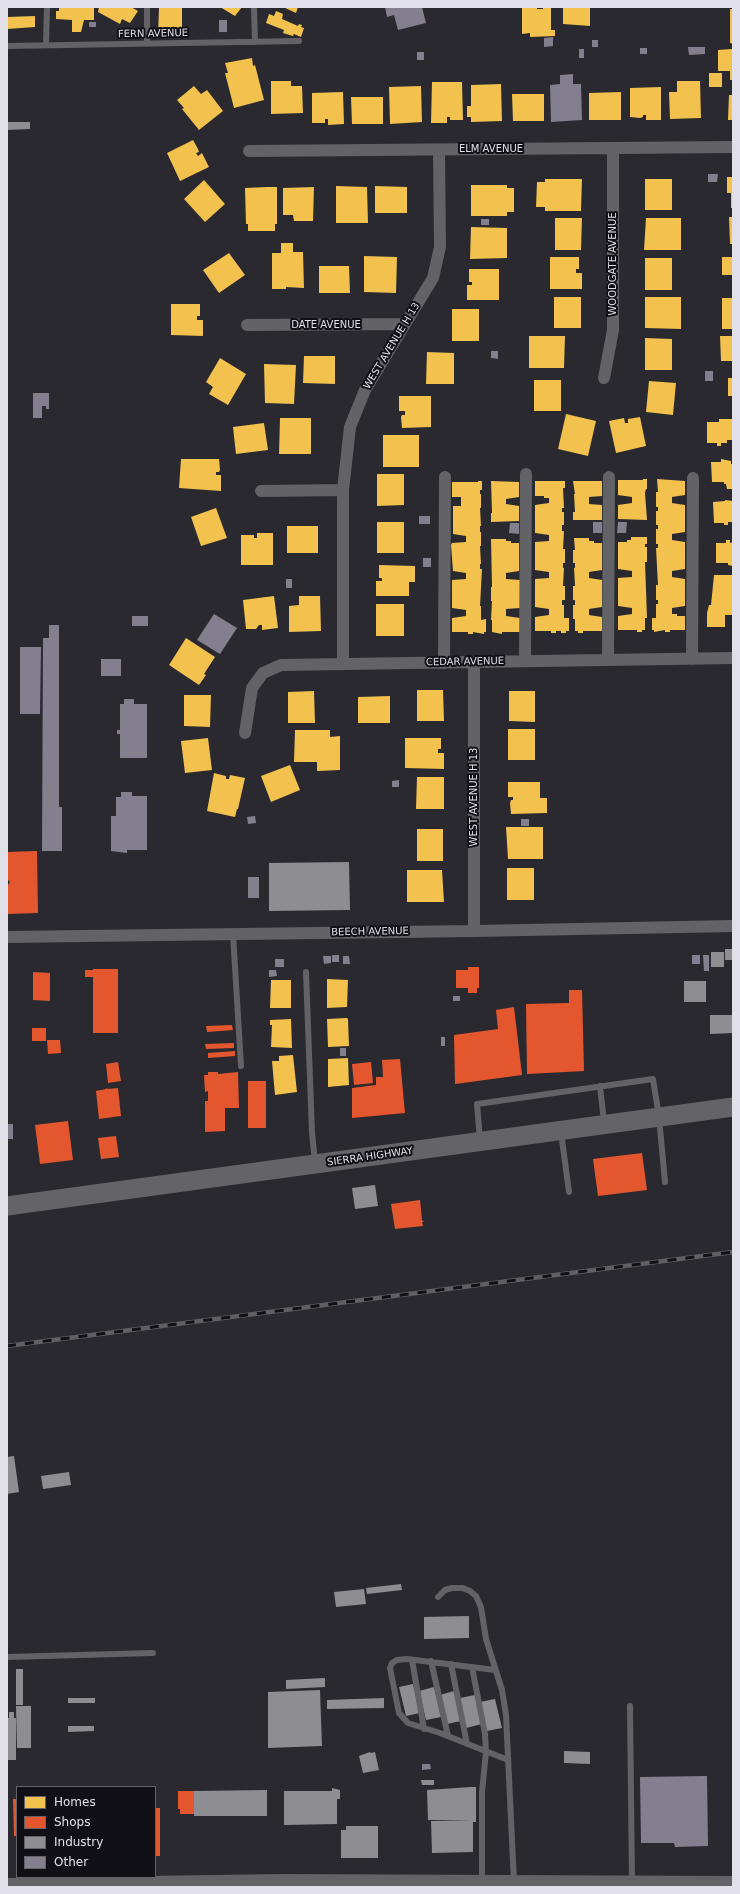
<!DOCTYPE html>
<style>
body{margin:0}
#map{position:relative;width:740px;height:1894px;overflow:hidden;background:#2a2930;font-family:"DejaVu Sans",sans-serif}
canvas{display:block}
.frame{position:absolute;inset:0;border:8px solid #e1dfe8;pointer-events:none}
.legend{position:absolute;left:16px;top:1786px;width:140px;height:92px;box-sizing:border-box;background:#111016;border:1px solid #64636a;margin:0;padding:5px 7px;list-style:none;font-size:12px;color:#e1dfe8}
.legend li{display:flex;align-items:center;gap:8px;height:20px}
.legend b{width:20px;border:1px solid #64636a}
</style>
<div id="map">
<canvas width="740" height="1894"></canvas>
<div class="frame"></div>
<ul class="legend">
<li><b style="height:11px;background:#f2c14e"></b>Homes</li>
<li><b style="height:11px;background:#e4572e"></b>Shops</li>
<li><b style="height:11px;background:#8d8d92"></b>Industry</li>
<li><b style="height:11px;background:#837f8e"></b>Other</li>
</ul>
</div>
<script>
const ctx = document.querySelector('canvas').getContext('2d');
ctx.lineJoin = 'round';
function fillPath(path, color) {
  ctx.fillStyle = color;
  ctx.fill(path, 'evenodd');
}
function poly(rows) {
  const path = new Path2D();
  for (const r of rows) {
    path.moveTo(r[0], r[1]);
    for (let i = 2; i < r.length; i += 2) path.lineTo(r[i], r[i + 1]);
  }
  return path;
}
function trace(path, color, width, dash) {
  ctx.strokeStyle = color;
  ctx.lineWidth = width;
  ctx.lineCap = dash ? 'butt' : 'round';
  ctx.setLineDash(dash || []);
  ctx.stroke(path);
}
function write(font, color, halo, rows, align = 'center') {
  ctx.font = font + ' "DejaVu Sans",sans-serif';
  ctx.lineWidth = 4;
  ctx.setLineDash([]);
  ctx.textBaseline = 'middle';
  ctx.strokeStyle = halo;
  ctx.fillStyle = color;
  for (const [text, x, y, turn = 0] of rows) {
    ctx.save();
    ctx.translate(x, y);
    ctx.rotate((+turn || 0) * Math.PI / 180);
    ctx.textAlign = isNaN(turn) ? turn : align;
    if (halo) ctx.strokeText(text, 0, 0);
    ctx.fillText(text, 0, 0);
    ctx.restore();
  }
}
fillPath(poly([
 [59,7,94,7,94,20,84,20,81,32,72,32,72,20,56,19,56,11,59,11],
 [99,7,131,7,138,11,130,23,122,19,120,24,98,12],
 [159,7,182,7,182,36,158,36],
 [220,7,242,7,235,16],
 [283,7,298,7,296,13],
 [522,7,537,7,537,9,543,9,543,7,551,7,551,30,555,30,555,36,530,37,530,33,522,34],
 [563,7,590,7,590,26,563,24],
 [730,9,733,9,733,44,730,43],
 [276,11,283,14,282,19,298,26,299,24,302,25,301,27,304,28,301,37,294,34,293,36,283,33,284,30,266,23,269,14,274,16],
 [35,16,35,27,7,29,7,17],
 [731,49,733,49,733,80,730,80,730,71,718,71,718,50],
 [252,58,253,66,255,65,264,100,234,108,225,73,228,73,225,63],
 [709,73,722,73,722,87,709,87],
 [271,81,291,81,291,86,302,86,303,113,271,114],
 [677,81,700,81,701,118,670,119,669,92,677,92],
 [432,82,462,82,463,120,450,120,450,117,447,117,447,123,431,123],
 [501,84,502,121,471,122,471,117,467,117,467,106,471,106,471,85],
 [194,86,201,94,207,90,223,111,199,130,182,109,184,108,177,100],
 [421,86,422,122,390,124,389,87],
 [661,87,661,120,646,120,646,115,643,115,643,117,640,118,630,117,630,88],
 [343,92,344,124,328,125,328,119,325,119,325,123,312,123,312,93],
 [621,92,621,120,589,120,589,93],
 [512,94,544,94,544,121,513,121],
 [729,95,733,95,733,120,728,120],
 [351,97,383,97,383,124,352,124],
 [193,140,198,149,199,152,196,153,198,156,202,153,209,167,180,181,167,153],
 [727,177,733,177,733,208,731,208,731,193,727,193],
 [545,179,582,179,581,211,545,211,545,207,536,207,537,182,545,182],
 [645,179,672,179,672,210,645,210],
 [204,180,225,204,205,222,184,199],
 [471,185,507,185,507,188,514,188,514,212,507,212,507,216,471,216],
 [336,186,367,187,368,223,336,223],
 [375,186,407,187,407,213,375,213],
 [267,187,277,187,277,224,275,224,275,231,248,231,248,224,246,224,245,188],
 [314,187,313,221,294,221,293,215,283,215,283,188],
 [729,217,733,217,733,244,730,244],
 [555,218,582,218,581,250,555,250],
 [646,218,681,218,681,250,644,250],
 [471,227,507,228,507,258,470,259],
 [281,243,293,243,293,252,303,252,304,288,286,287,286,289,272,289,272,253,281,253],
 [229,253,245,275,219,293,203,270],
 [364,256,397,257,396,293,364,292],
 [550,257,579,257,579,269,576,269,576,273,582,273,582,289,550,289],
 [722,257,733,257,733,275,722,275],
 [645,258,672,258,672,290,645,290],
 [319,266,349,266,350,293,319,293],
 [469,269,499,269,499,300,467,300,467,285,472,285,472,282,469,282],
 [554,297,581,297,581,328,554,328],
 [645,297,681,297,681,329,645,328],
 [722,298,733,298,733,329,722,329],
 [171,304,200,304,200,316,197,316,197,320,203,320,203,336,171,335],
 [452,309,479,309,479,341,452,341],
 [529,336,565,336,564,368,529,368],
 [720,336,733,336,733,361,721,361],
 [645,338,672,339,672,370,645,370],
 [427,352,454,353,454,384,426,384],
 [304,356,335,356,335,384,303,383],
 [220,358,246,374,228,405,209,394,213,387,206,382],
 [264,364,296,365,294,404,265,403],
 [728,378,733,378,733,396,728,396],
 [534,380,561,380,561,411,534,411],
 [649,381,676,383,673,415,646,412],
 [399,396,431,396,431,427,402,428,401,417,402,415,405,415,405,411,399,411],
 [566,414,596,421,588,456,558,449],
 [640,417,646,446,616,453,609,421,624,418,625,423,628,423,628,419],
 [280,418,311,418,311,454,279,454],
 [719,419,733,419,733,440,727,440,727,443,721,443,721,446,717,446,717,443,707,443,707,422,719,422],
 [264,423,268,450,236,454,233,427],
 [383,435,419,435,419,467,383,467],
 [181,459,219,459,220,470,219,472,216,472,216,475,221,475,221,491,179,488],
 [721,459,731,461,731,464,733,464,732,489,727,489,726,484,724,484,724,482,712,482,711,462,721,462],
 [377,474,404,474,404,505,377,506],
 [643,479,647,479,647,489,646,489,645,493,647,520,618,519,618,505,632,503,632,497,618,495,618,480,643,480],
 [657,479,685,481,685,495,672,497,672,503,685,505,685,532,672,534,672,540,685,542,685,569,672,571,672,577,685,579,685,606,672,608,672,614,677,614,677,616,685,616,685,630,670,630,670,632,665,632,665,630,654,632,654,630,652,630,652,618,656,618,656,604,658,604,658,600,656,600,656,585,658,585,656,548,658,548,658,544,656,544,656,529,658,529,658,525,656,525,656,511,658,511,658,507,656,507,656,492,658,492],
 [478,481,482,481,482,490,480,490,480,494,481,494,481,508,480,508,481,526,480,526,480,532,481,532,481,546,480,546,481,564,480,564,480,569,482,569,480,606,481,606,481,620,486,619,486,632,484,632,484,634,473,632,473,634,468,634,468,632,452,632,452,618,466,616,466,610,452,608,452,580,466,579,466,573,453,571,451,545,452,543,466,542,466,536,453,534,453,506,461,506,461,497,452,497,452,482,478,482],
 [491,481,519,482,519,497,506,499,506,504,519,506,519,521,491,522,491,513,492,513],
 [535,481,565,481,565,488,563,488,564,508,562,508,562,512,564,512,564,525,562,525,562,531,564,531,563,549,565,549,565,563,563,563,563,568,564,568,563,586,565,586,565,600,562,600,562,605,564,605,564,618,569,618,569,631,566,631,566,633,561,633,561,631,556,631,556,633,551,633,551,631,535,631,535,617,549,615,549,609,535,607,535,579,549,578,549,572,535,570,535,542,549,541,549,535,535,533,535,505,549,503,549,498,544,498,544,496,535,496],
 [573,481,602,481,602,496,589,497,589,504,602,505,602,520,573,520,573,512,575,512,574,494,575,494],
 [725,500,733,501,733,522,728,522,728,525,724,525,724,523,714,523,713,502,725,501],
 [216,508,227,538,201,546,191,517],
 [377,522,404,522,404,553,377,553],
 [287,526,318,526,318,553,287,553],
 [257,533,273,533,273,565,241,565,241,535,254,535,254,538,257,538],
 [631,537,647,537,647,544,645,544,645,547,647,547,647,562,645,562,647,618,645,618,645,630,642,630,642,632,637,632,637,630,618,630,618,616,632,614,632,608,618,606,618,578,632,577,632,571,618,569,618,542,627,542,627,540,631,540],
 [574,538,589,538,589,541,594,541,594,543,602,543,602,570,589,572,589,578,602,580,602,607,589,609,589,615,602,617,602,631,583,631,583,633,578,633,578,631,575,631,575,619,573,619,573,605,575,605,575,600,573,600,573,586,575,586,574,568,575,568,575,563,573,563,573,550,575,550],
 [491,539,506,539,506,541,511,541,511,543,519,543,519,571,506,573,506,579,520,580,520,608,506,609,506,616,520,618,520,632,502,632,502,634,492,632,492,620,491,620,492,601,491,601,491,587,492,587],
 [726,540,730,540,730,543,733,542,733,566,728,565,728,563,716,563,716,543,726,543],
 [379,565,415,566,415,582,409,582,409,596,376,596,376,581,382,581,382,578,379,578],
 [714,575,733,575,732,615,725,615,725,627,707,627,707,613,709,605,711,605],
 [274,596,278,628,262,630,262,625,259,625,256,629,246,629,243,600],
 [299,596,320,596,321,631,289,632,289,606,299,605],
 [376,604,404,604,404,636,376,636],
 [186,638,215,657,204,674,206,675,199,685,169,665],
 [417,690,443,690,444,721,417,721],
 [314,691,315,723,288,723,288,692],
 [509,691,535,691,535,722,509,721],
 [184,695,211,695,210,727,184,726],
 [390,696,390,723,358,723,358,697],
 [508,729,535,729,535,760,508,760],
 [295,730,330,730,330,737,340,736,340,770,317,771,317,762,294,762],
 [208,738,212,770,185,773,181,741],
 [405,738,441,738,441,749,438,749,438,753,444,753,444,769,405,768],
 [290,765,300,790,271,802,261,776],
 [214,773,226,776,226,779,229,779,230,775,245,778,238,809,237,809,235,817,207,811],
 [417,777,444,777,444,809,416,809],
 [508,782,540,782,540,798,547,798,547,813,511,814,510,803,511,800,513,800,513,797,508,797],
 [506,827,543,827,543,859,508,859],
 [417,829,443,829,443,861,417,861],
 [507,868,534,868,534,900,507,900],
 [407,870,442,870,444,902,407,902],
 [327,979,348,980,347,1007,327,1008],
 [271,980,291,980,291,1008,270,1008],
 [347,1018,348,1019,349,1046,328,1047,327,1019],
 [291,1019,292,1048,271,1047,272,1025,270,1025,270,1020],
 [293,1055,297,1092,275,1095,272,1061,279,1061,279,1056],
 [348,1058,349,1085,328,1087,328,1059]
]), '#f2c14e');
fillPath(poly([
 [37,851,38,913,8,914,8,885,10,882,7,879,7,852],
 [468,967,479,967,479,988,477,988,477,993,468,993,468,988,456,988,456,970,468,970],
 [93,969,118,969,118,1033,93,1033,93,977,85,977,85,970,93,970],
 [33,972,50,973,50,1001,33,1000],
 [569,990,582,990,584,1071,527,1074,526,1004,569,1003],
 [514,1007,522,1075,455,1084,454,1035,498,1029,496,1010],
 [232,1025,233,1030,207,1032,206,1026],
 [32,1028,46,1028,46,1041,32,1041],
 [47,1040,60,1040,61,1053,48,1054],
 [234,1043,234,1048,206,1049,205,1044],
 [235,1051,235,1056,208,1058,208,1053],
 [400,1059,405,1113,352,1118,352,1088,376,1085,376,1077,383,1077,382,1060],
 [118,1062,121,1081,108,1083,106,1064],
 [371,1062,373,1083,354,1085,352,1064],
 [208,1072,218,1072,218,1074,238,1072,239,1108,225,1108,225,1131,205,1132,205,1101,208,1101,208,1091,205,1092,204,1075,208,1075],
 [248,1081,266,1081,266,1128,248,1128],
 [106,1088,108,1089,118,1088,121,1116,99,1119,96,1091,106,1089],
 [68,1121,73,1160,40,1164,35,1125],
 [116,1136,119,1157,101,1159,98,1138],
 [642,1153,647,1190,598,1196,593,1159],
 [420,1200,422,1220,424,1222,422,1222,423,1226,395,1229,391,1204],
 [178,1791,194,1791,194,1814,180,1814,180,1809,178,1809],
 [13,1799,17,1799,17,1836,14,1836],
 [155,1808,160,1808,160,1856,155,1856]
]), '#e4572e');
fillPath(poly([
 [7,122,30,122,30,129,7,130],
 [349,862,350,910,269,911,269,863],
 [725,949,733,949,733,960,725,960],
 [711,952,724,952,724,967,711,967],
 [684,981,706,981,706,1002,684,1002],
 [710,1015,733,1015,733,1033,710,1034],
 [375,1185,378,1206,355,1209,352,1188],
 [14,1456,19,1492,7,1494,7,1457],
 [69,1472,71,1485,43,1489,41,1476],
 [401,1584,402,1590,367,1594,366,1588],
 [364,1589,366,1604,336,1607,334,1592],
 [469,1616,469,1638,424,1639,424,1617],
 [16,1669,23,1669,23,1705,16,1705],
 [325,1678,325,1687,286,1689,286,1680],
 [413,1684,420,1713,406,1716,399,1687],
 [434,1687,441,1717,426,1720,419,1691],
 [320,1690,322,1746,268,1748,268,1692],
 [454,1691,461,1721,447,1724,440,1695],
 [475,1695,482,1724,466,1728,460,1698],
 [68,1698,95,1698,95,1703,68,1703],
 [384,1698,384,1708,327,1709,327,1700],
 [495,1699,502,1728,487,1731,480,1702],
 [16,1706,31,1706,31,1748,17,1748],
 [9,1712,14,1712,14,1718,16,1718,16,1760,7,1760,7,1718,9,1718],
 [68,1726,94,1726,94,1731,68,1732],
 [564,1751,590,1752,590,1764,564,1763],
 [370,1752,371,1753,375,1752,379,1770,363,1773,359,1756],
 [421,1780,434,1780,434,1785,422,1785],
 [471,1787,476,1787,476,1822,473,1822,473,1852,432,1853,431,1821,471,1820,428,1820,427,1790],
 [332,1788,340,1790,340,1799,337,1799,337,1824,284,1825,284,1791,332,1791],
 [267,1790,267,1816,194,1816,194,1791],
 [346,1826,378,1826,378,1858,341,1858,341,1830,346,1830]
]), '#8d8d92');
fillPath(poly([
 [385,7,422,7,426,23,398,30,394,15,387,17],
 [219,20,227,20,227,32,219,32],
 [89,22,96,22,96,27,89,27],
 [553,37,553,46,544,47,544,38],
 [592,40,598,40,598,47,592,47],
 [688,47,705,47,705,54,689,55],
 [640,48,647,48,647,54,640,54],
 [579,49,584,49,584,58,579,58],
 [417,52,424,52,424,60,417,60],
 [573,74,573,84,581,84,582,120,551,122,550,85,560,84,560,75],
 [708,174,718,174,717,182,708,182],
 [481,219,489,219,489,225,481,225],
 [491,351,498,351,498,359,491,358],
 [705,371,713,371,713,381,705,381],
 [33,393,49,393,49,409,46,409,46,406,42,406,42,418,33,418],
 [419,516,430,516,430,524,419,524],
 [593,522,602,522,602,533,593,533],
 [618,522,627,522,626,533,617,533],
 [510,523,519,523,519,534,509,533],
 [423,558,431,558,431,567,423,567],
 [286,579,292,579,292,588,286,588],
 [214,614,237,628,220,654,197,640],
 [132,616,148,616,148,626,132,626],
 [49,625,59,625,59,807,62,807,62,851,42,851,43,638,49,638],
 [20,647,41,647,40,714,20,714],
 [101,659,121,659,121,676,101,676],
 [124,699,134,699,134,704,147,704,147,758,120,758,120,734,117,734,117,730,120,730,120,704,124,704],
 [399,780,399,787,392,787,392,781],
 [121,792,132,792,132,796,147,796,147,850,127,850,127,853,111,851,111,816,116,816,116,797,121,797],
 [255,816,256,823,248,824,247,817],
 [521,819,529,819,529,826,521,826],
 [248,877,259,877,259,898,248,898],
 [332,955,339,955,339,962,332,962],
 [692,955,700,955,700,964,692,964],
 [703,955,709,955,709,971,704,971],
 [323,956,331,956,331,963,324,964],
 [343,956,349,956,350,964,343,964],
 [275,959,284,959,284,967,275,967],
 [269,970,276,970,277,976,269,977],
 [453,996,460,996,460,1001,453,1001],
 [441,1037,445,1037,445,1046,441,1046],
 [340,1048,346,1048,346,1056,340,1056],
 [7,1124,13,1124,13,1139,7,1139],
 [422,1764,430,1764,431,1769,422,1770],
 [707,1776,708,1846,675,1847,674,1843,641,1843,640,1777]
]), '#837f8e');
trace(poly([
 [254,7,255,42],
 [147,44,147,7],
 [46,45,47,7],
 [7,46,299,41],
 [233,934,241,1066],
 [306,972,312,1132,315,1163],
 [600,1086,604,1122],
 [561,1132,569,1192],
 [480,1140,477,1104,653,1079,659,1117,665,1182],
 [438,1597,445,1590,452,1588,463,1588,470,1591,476,1596,481,1607,486,1639,502,1690,506,1715,514,1882],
 [7,1657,153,1653],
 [412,1660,424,1729],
 [431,1661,448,1736],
 [451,1664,467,1744],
 [472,1667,485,1734,486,1752,482,1792,482,1882],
 [495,1670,407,1659,397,1660,392,1663,390,1668,399,1713,408,1723,440,1733,508,1760],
 [630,1706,632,1882]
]), '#636266', 6);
trace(poly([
 [249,151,733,147],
 [247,325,405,324],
 [604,378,613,330,613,148],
 [261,491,343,490],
 [692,659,693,478],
 [608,660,609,477],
 [525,661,526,474],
 [474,662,474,931],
 [444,663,445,477],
 [343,664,343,490,350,427,365,390,433,278,440,247,439,150],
 [245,733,252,688,263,673,281,665,733,658],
 [7,937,474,931,733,926],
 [7,1884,281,1880,733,1882]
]), '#636266', 12);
trace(poly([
 [7,1206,733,1107]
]), '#646367', 19);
const rail = poly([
 [7,1346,733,1252]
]);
trace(rail, '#605f64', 4.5);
trace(rail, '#111016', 3, [9]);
write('10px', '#e1dfe8', '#111016', [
 ["FERN AVENUE",153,34,-1],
 ["ELM AVENUE",491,149],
 ["WOODGATE AVENUE",613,264,-90],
 ["DATE AVENUE",326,325],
 ["WEST AVENUE H 13",392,346,-59],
 ["CEDAR AVENUE",465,662,-1],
 ["WEST AVENUE H 13",474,797,-90],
 ["BEECH AVENUE",370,932,-1],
 ["SIERRA HIGHWAY",370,1157,-8]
]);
</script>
